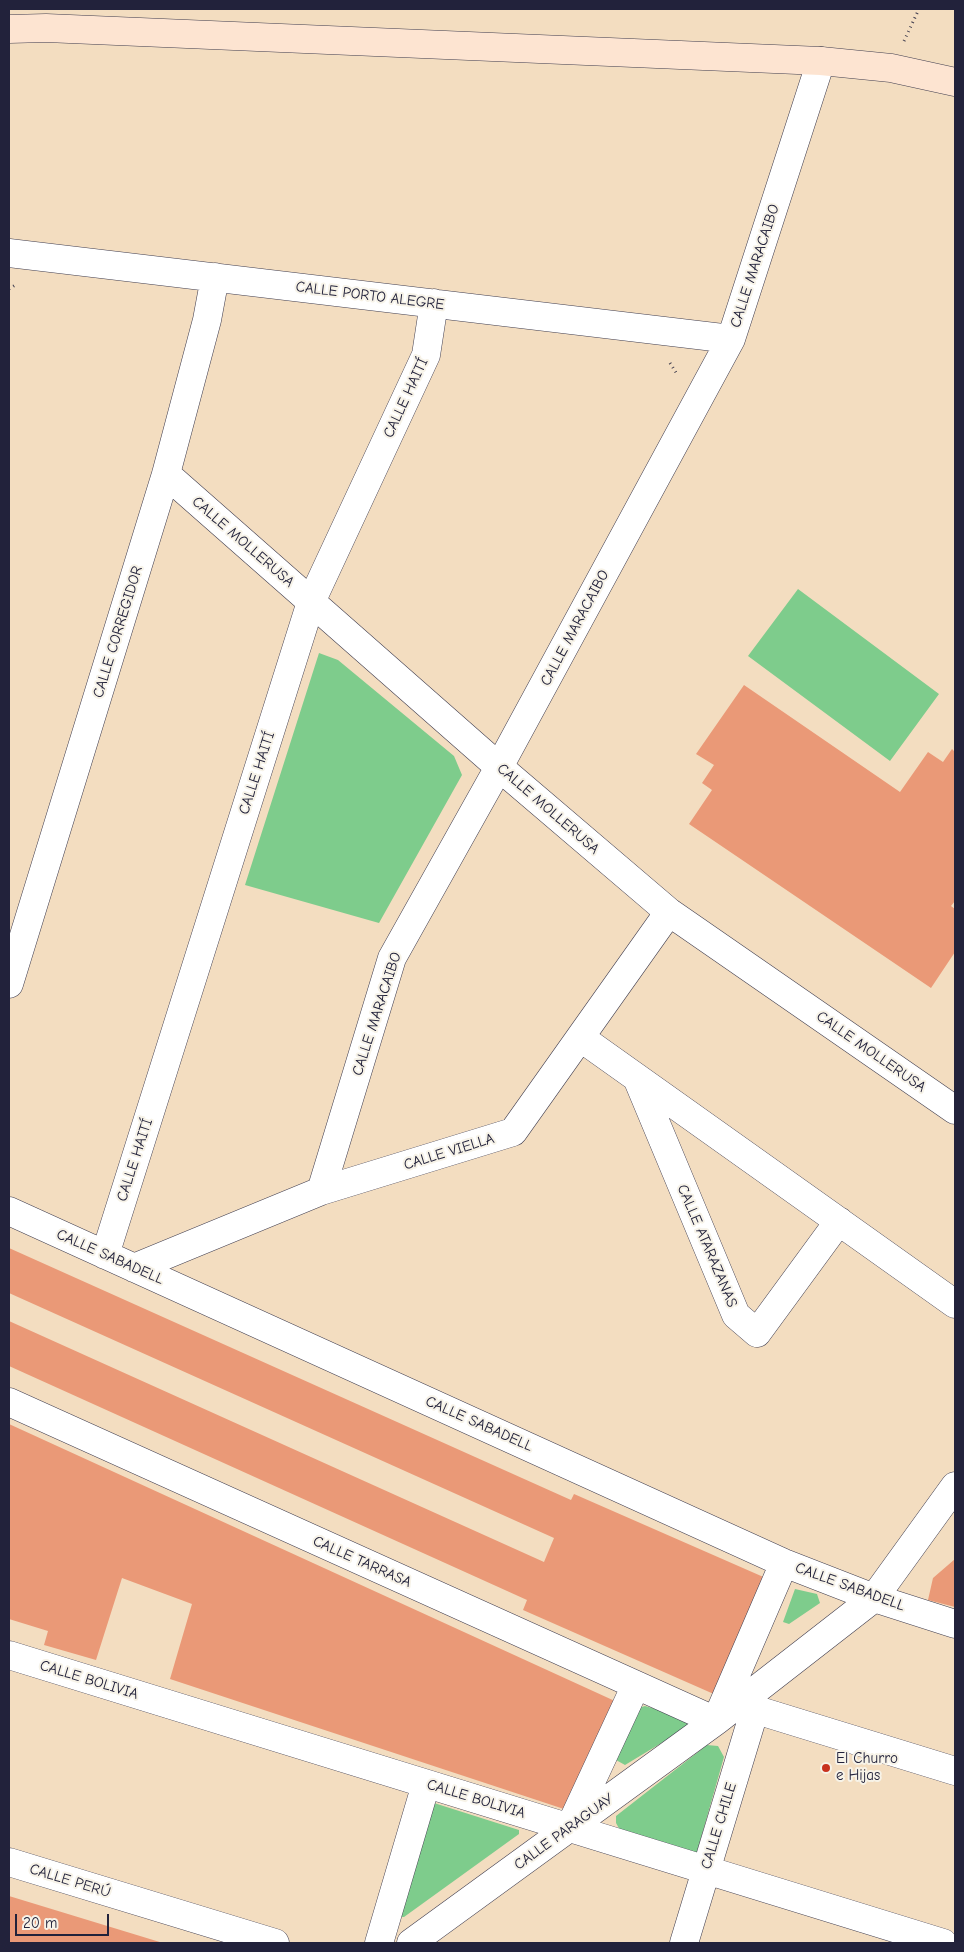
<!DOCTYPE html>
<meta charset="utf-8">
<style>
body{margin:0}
#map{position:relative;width:964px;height:1952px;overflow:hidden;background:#f3ddc0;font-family:"Comic Neue",sans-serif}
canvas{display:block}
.frame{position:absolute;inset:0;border:10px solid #22223b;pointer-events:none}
.scale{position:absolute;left:15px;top:1914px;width:94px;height:22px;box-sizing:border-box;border:2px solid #22223b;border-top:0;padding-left:6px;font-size:15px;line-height:18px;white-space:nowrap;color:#22223b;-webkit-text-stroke:4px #f7f3e8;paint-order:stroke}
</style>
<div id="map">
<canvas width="964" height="1952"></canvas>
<div class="frame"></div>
<div class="scale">20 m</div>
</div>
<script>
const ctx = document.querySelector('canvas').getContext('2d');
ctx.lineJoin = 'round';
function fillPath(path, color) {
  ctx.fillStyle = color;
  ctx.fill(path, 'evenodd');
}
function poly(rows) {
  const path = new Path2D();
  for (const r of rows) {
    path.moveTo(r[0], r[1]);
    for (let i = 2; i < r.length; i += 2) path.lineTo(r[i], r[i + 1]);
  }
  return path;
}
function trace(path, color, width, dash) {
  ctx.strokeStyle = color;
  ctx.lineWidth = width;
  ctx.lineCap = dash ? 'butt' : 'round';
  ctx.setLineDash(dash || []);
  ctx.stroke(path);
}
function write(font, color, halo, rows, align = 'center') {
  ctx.font = font + ' "Comic Neue",sans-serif';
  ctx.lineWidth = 4;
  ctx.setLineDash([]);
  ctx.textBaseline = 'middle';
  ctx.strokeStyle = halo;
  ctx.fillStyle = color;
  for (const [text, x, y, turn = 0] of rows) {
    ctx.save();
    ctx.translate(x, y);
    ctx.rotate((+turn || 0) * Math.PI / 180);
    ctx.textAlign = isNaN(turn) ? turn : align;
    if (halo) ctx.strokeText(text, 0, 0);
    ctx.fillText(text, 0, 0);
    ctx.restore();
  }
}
fillPath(poly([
 [798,589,939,694,890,761,748,656],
 [319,653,338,660,454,756,462,775,379,923,245,885],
 [795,1589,817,1594,820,1603,789,1624,783,1622],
 [645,1706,688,1718,688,1727,625,1765,616,1760,638,1708],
 [707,1745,718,1746,724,1757,697,1852,685,1853,621,1832,616,1823,616,1816],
 [434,1803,519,1830,519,1834,404,1917,399,1917]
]), '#7ecc8c');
fillPath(poly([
 [744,685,900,792,928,752,943,762,952,749,955,752,955,901,951,906,955,909,955,952,931,988,689,824,712,790,702,783,714,765,696,754],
 [9,1248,571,1500,574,1494,768,1579,716,1695,523,1610,527,1600,9,1366,9,1321,544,1562,554,1538,9,1293],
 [9,1424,617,1702,573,1812,170,1679,192,1604,122,1578,96,1660,44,1645,48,1631,9,1619],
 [955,1559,955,1607,928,1600,933,1578],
 [9,1896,163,1943,9,1943]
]), '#ea9977');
const street = poly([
 [9,253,731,339],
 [166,474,499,767,669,912,955,1110],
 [9,984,166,474,207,320,215,277],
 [581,1038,955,1304],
 [637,1078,736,1315,757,1333,839,1221],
 [321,1191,392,958,499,767,731,339,821,61],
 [9,1211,784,1563,874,1598,955,1624],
 [105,1255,311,602,426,355,434,303],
 [134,1268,321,1191,513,1132,669,912],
 [9,1402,716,1721,784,1563],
 [9,1655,943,1943],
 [737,1704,955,1771],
 [570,1827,636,1685],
 [9,1862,275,1943],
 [379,1943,426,1784],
 [411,1943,716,1721,874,1598,955,1486],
 [684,1943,755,1709]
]);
const secondary = poly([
 [9,29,46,28,821,61,891,68,955,82]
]);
trace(street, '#413e4f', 29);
trace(secondary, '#413e4f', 29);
trace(poly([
 [904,41,919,9],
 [9,289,17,284],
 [670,363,677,374]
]), '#413e4f', 3, [1, 4]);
trace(street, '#fff', 28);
trace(secondary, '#fde4d1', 28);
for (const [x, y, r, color] of [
 [826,1768,5,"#c8321e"]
]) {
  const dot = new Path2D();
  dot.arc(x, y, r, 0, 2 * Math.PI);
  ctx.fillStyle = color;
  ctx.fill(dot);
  trace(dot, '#f7f3e8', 2);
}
write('15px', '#22223b', '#f7f3e8', [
 ["CALLE MARACAIBO",755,266,-72],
 ["CALLE PORTO ALEGRE",370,296,7],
 ["CALLE HAITÍ",406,398,-65],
 ["CALLE MOLLERUSA",243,542,41],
 ["CALLE MARACAIBO",575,628,-62],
 ["CALLE CORREGIDOR",118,632,-73],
 ["CALLE HAITÍ",257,773,-72],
 ["CALLE MOLLERUSA",548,809,41],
 ["CALLE MARACAIBO",377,1014,-72],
 ["CALLE MOLLERUSA",871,1052,35],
 ["CALLE VIELLA",449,1152,-17],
 ["CALLE HAITÍ",135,1160,-72],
 ["CALLE ATARAZANAS",707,1246,67],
 ["CALLE SABADELL",110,1257,24],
 ["CALLE SABADELL",479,1424,24],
 ["CALLE TARRASA",362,1562,24],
 ["CALLE SABADELL",850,1587,20],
 ["CALLE BOLIVIA",89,1680,17],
 ["CALLE BOLIVIA",476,1799,17],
 ["CALLE CHILE",719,1826,-73],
 ["CALLE PARAGUAY",564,1832,-36],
 ["CALLE PERÚ",70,1881,17]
]);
write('15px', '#22223b', '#f7f3e8', [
 ["El Churro",836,1759],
 ["e Hijas",836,1776]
], 'left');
</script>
